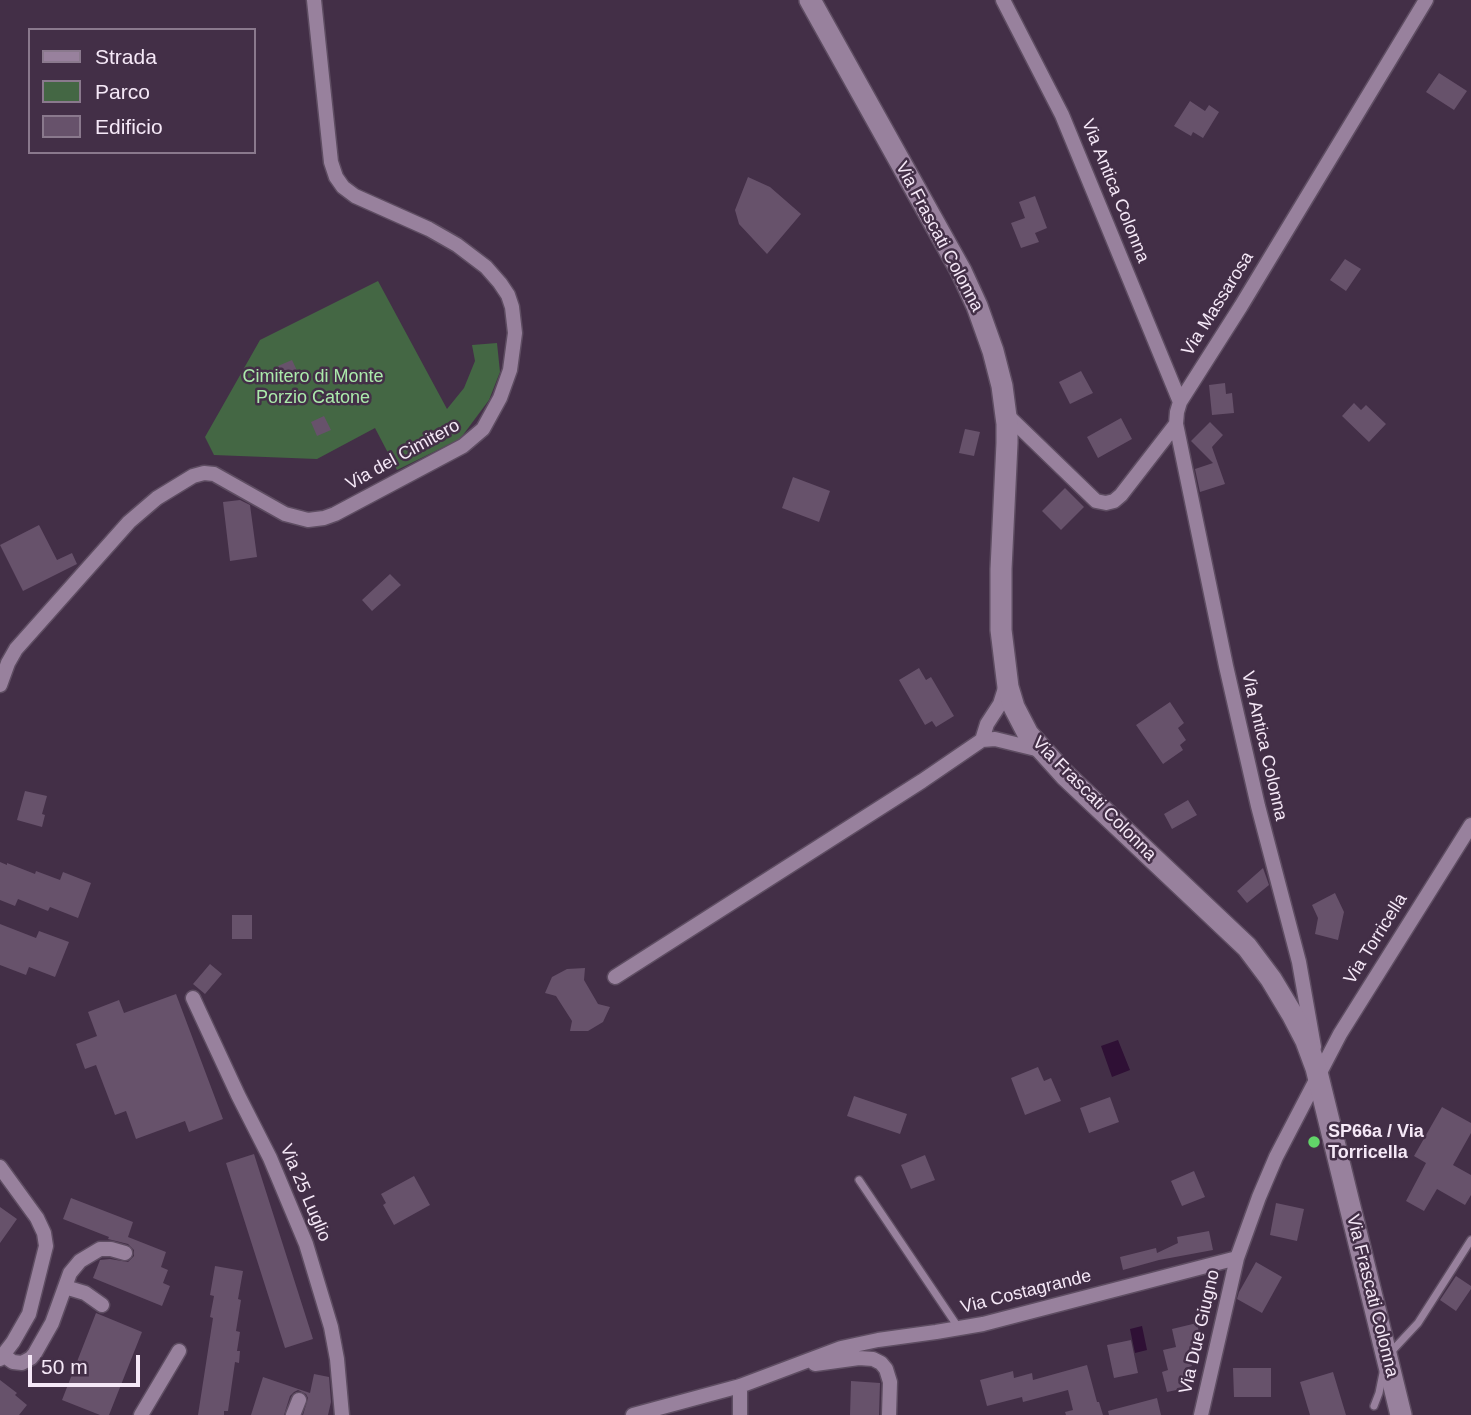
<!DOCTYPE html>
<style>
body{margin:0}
#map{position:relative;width:1471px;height:1415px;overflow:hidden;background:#432f47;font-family:Arial,sans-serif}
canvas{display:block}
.legend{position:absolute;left:28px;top:28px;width:228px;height:126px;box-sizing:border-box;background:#432f47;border:2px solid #8a798d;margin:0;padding:9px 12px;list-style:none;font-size:21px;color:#f5e8f7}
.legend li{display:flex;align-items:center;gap:14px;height:35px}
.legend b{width:35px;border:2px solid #8a798d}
.scale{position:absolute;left:28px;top:1355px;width:112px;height:32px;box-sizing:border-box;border:4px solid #f5e8f7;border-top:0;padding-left:9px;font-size:21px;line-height:24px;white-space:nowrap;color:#f5e8f7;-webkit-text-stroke:5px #432f47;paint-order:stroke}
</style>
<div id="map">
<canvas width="1471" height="1415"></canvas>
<ul class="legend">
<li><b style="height:9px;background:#98819d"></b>Strada</li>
<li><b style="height:19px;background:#446744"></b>Parco</li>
<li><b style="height:19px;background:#67526b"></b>Edificio</li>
</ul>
<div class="scale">50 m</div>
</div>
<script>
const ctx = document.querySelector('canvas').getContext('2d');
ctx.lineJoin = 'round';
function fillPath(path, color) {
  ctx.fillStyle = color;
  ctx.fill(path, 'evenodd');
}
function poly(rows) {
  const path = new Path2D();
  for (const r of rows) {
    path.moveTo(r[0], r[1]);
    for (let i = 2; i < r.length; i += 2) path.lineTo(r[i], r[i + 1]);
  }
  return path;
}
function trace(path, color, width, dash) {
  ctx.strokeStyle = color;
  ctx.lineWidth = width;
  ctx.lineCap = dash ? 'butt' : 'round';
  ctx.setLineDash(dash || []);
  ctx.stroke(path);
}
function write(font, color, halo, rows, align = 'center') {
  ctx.font = font + ' Arial,sans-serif';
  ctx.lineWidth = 5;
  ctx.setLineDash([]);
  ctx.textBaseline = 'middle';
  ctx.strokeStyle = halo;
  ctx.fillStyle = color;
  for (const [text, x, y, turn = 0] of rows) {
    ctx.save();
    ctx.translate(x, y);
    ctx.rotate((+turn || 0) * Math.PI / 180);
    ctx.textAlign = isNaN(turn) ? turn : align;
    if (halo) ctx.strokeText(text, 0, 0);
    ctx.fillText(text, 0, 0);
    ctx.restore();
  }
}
fillPath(poly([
 [378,281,447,409,464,388,475,361,472,345,497,343,500,372,489,400,460,439,397,470,375,428,317,459,214,455,205,437,260,340]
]), '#446744');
fillPath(poly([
 [1118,1040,1130,1070,1112,1077,1101,1046],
 [1142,1326,1147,1350,1135,1353,1130,1329]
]), '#2f1035');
fillPath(poly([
 [1439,73,1467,91,1454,110,1426,92],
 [1190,101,1205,111,1209,105,1219,112,1203,138,1193,132,1191,136,1174,126],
 [748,177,770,187,801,214,767,254,739,224,735,210],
 [1035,196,1047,228,1035,233,1039,242,1021,248,1011,223,1025,218,1019,202],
 [1345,259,1361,269,1346,291,1330,280],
 [292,360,300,377,286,384,278,366],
 [1081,371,1093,393,1070,404,1059,382],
 [1225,383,1226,394,1232,393,1234,413,1212,415,1209,385],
 [1354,403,1361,410,1366,405,1386,424,1369,442,1342,416],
 [324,416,331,430,317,436,311,422],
 [1121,418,1132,439,1098,458,1087,437],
 [1210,422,1223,435,1212,447,1225,484,1200,492,1195,469,1213,463,1191,441],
 [965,429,980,432,974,456,959,453],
 [793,477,830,491,819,522,782,508],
 [1065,488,1084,507,1061,530,1042,511],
 [240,500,250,505,257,557,230,561,223,502],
 [39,525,57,560,72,553,77,564,23,591,0,545],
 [390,574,401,585,372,611,362,600],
 [919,668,926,680,931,677,954,716,936,727,932,721,925,725,899,680],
 [1170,702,1184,723,1178,728,1186,740,1180,745,1183,750,1163,764,1136,725],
 [25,791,47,796,42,814,45,815,42,827,17,820],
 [1188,800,1197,815,1172,829,1164,814],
 [0,862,7,865,7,863,35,874,36,871,60,880,63,872,91,883,78,918,50,907,48,911,18,899,15,906,0,900],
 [1263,868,1269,885,1247,903,1237,891],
 [1335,893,1344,912,1338,940,1315,934,1318,918,1312,905],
 [232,915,252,915,252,939,232,939],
 [0,924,36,938,39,931,69,942,55,977,29,967,26,975,0,965],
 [210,964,222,974,205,994,193,984],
 [585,968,584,980,598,1004,610,1007,603,1022,588,1031,570,1031,572,1021,556,996,545,993,552,977,567,969],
 [176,994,223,1119,189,1132,185,1121,136,1139,126,1111,115,1115,96,1065,85,1069,76,1044,97,1036,88,1012,119,1000,124,1013],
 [1038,1067,1044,1081,1051,1078,1061,1101,1025,1115,1011,1078],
 [854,1096,907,1114,900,1134,847,1116],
 [1110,1097,1119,1122,1089,1133,1080,1108],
 [1442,1107,1471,1123,1471,1133,1453,1165,1471,1175,1471,1195,1465,1205,1437,1189,1424,1211,1406,1201,1426,1163,1414,1156],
 [254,1154,313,1339,285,1348,226,1163],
 [925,1155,935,1180,911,1189,901,1165],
 [1194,1171,1205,1197,1182,1206,1171,1181],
 [414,1176,430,1205,394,1225,383,1205,386,1203,381,1194],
 [71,1198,133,1222,128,1237,166,1252,161,1267,168,1270,163,1283,170,1286,162,1306,93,1278,100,1260,110,1259,128,1262,134,1256,134,1250,128,1244,108,1239,109,1237,63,1219],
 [1276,1203,1304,1209,1297,1241,1270,1235],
 [0,1207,17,1219,0,1243],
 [1209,1231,1213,1250,1159,1260,1123,1270,1120,1257,1156,1248,1157,1253,1178,1243,1177,1237],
 [1256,1262,1282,1277,1262,1313,1237,1299,1239,1292],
 [215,1266,243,1271,238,1299,241,1300,236,1331,240,1332,237,1351,240,1351,239,1363,235,1362,228,1411,224,1411,224,1415,198,1415,213,1318,210,1317,214,1296,210,1295],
 [1456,1276,1471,1286,1471,1289,1456,1311,1440,1300],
 [96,1313,142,1332,109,1415,100,1415,62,1400],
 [1197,1323,1202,1346,1188,1350,1192,1366,1185,1368,1190,1387,1167,1392,1162,1372,1168,1370,1163,1350,1176,1347,1172,1329],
 [1131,1340,1138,1373,1114,1378,1107,1345],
 [1087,1365,1097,1402,1099,1402,1103,1415,1066,1415,1065,1412,1073,1410,1068,1390,1023,1402,1022,1397,987,1406,980,1380,1013,1371,1014,1378,1032,1373,1033,1380],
 [1233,1368,1271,1368,1271,1397,1234,1397],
 [1333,1372,1346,1415,1310,1415,1300,1382],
 [314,1374,329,1377,331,1402,328,1415,303,1415,308,1398,306,1394,298,1390,294,1392,290,1396,284,1415,251,1415,263,1377,310,1393],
 [0,1380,17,1393,15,1395,27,1405,19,1415,0,1415],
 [851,1381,880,1383,879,1415,850,1415],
 [1157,1398,1161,1415,1109,1415,1108,1411]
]), '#67526b');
const lane = poly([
 [859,1180,958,1327],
 [1390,1353,1418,1323,1471,1240],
 [1374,1406,1379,1393,1383,1373]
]);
const street = poly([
 [1003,0,1062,115,1180,402],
 [1006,414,1096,501,1106,503,1114,501,1121,495,1176,424,1177,412,1180,402,1241,306,1426,0],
 [1176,424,1226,666,1258,806,1299,962,1314,1047],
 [0,685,8,663,16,649,129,522,157,498,193,476,204,473,214,474,285,514,308,520,324,518,335,514,463,446,483,429,500,398,510,370,515,333,512,307,508,295,500,283,486,267,457,245,429,229,355,196,343,187,336,177,331,162,314,0],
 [982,740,987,724,1000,704,1006,685],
 [615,977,922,781,982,740,995,739,1040,750],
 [193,998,238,1095,270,1158,306,1244,331,1327,337,1359,342,1415],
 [0,1167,37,1218,44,1233,46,1246,29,1314,13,1342,0,1359],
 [65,1287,85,1293,102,1305],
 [3,1355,13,1362,22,1363,31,1358,35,1353,52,1323,70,1273,80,1261,100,1249,111,1249,125,1253],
 [815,1364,859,1358,873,1359,881,1363,886,1369,890,1382,889,1415],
 [141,1415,179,1351],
 [293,1415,299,1400],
 [633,1415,740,1386,841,1348,878,1340,936,1332,983,1324,1237,1258,1259,1197,1276,1157,1340,1034,1471,825],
 [740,1415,740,1386],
 [1201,1415,1237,1258]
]);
const secondary = poly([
 [810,0,961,271,977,306,993,351,1002,386,1007,424,1007,443,1001,569,1001,630,1008,687,1014,707,1028,734,1065,775,1247,947,1271,979,1292,1014,1306,1041,1316,1068,1401,1415]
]);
trace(lane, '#5e4d62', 10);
trace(street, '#5e4d62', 17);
trace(secondary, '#5e4d62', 24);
trace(lane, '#98819d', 7);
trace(street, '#98819d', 14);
trace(secondary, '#98819d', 21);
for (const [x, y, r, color] of [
 [1314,1142,7,"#62d469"]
]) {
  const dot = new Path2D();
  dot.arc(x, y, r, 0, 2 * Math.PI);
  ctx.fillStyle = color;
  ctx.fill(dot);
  trace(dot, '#432f47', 2.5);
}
write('18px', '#f5e8f7', '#432f47', [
 ["Via Antica Colonna",1115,191,68],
 ["Via Frascati Colonna",939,237,62],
 ["Via Massarosa",1218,304,-58],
 ["Via del Cimitero",403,455,-29],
 ["Via Antica Colonna",1264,746,77],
 ["Via Frascati Colonna",1094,799,45],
 ["Via Torricella",1376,939,-58],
 ["Via 25 Luglio",305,1193,67],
 ["Via Costagrande",1026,1292,-14],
 ["Via Frascati Colonna",1372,1296,76],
 ["Via Due Giugno",1200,1332,-77]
]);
write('18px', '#abeaab', '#432f47', [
 ["Cimitero di Monte",313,377],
 ["Porzio Catone",313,398]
]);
write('bold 18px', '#f5e8f7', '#432f47', [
 ["SP66a / Via",1328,1132],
 ["Torricella",1328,1153]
], 'left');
</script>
